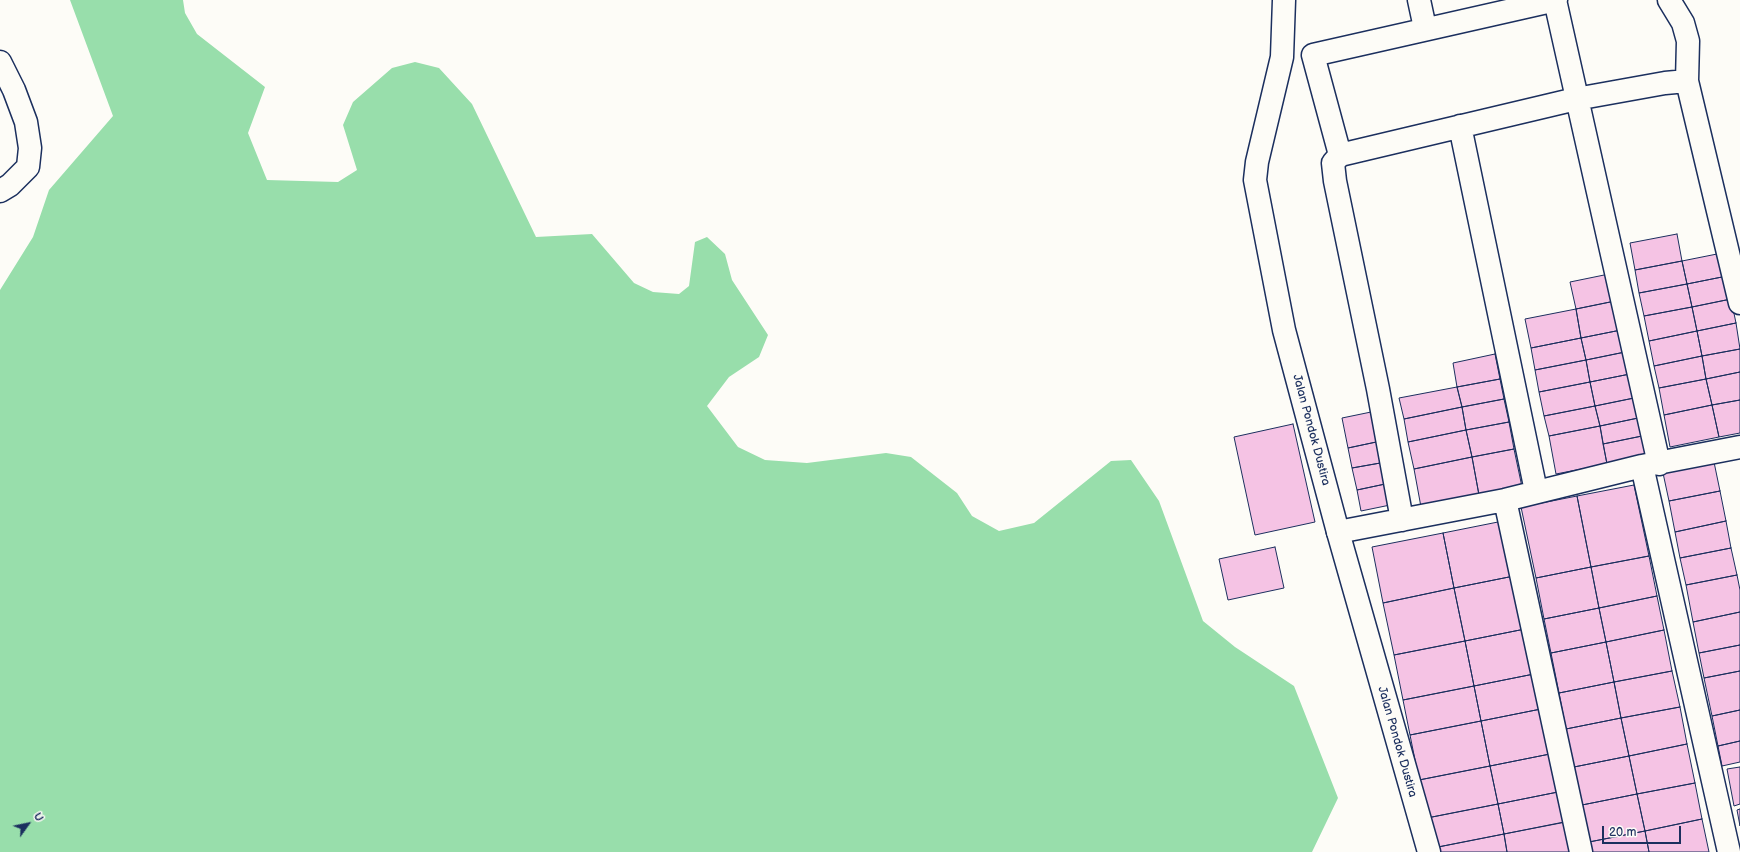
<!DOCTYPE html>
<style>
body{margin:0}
#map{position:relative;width:1740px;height:852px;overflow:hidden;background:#fdfcf7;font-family:"Balsamiq Sans",sans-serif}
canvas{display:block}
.north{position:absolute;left:8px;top:804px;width:40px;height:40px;-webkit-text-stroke:3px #fdfcf7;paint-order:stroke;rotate:57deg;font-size:11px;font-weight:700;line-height:16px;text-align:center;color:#1b2f5e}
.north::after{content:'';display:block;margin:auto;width:14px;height:18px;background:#1b2f5e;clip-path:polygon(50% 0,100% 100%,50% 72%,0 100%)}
.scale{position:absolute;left:1602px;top:826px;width:79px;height:18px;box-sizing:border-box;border:2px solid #1b2f5e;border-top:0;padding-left:5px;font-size:12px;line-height:14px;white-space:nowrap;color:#1b2f5e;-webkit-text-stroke:3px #fdfcf7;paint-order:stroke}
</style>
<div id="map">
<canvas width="1740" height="852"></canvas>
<div class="north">U</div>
<div class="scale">20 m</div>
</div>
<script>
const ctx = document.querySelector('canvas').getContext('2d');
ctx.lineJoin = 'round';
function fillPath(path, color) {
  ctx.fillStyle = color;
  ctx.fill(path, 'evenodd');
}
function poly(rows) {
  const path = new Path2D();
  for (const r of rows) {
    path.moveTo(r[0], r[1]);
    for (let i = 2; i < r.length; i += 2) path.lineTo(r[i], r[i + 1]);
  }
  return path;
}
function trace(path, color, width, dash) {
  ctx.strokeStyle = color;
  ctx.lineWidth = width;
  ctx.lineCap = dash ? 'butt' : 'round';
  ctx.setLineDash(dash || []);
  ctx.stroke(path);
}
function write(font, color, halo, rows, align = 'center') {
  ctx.font = font + ' "Balsamiq Sans",sans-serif';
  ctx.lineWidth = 4;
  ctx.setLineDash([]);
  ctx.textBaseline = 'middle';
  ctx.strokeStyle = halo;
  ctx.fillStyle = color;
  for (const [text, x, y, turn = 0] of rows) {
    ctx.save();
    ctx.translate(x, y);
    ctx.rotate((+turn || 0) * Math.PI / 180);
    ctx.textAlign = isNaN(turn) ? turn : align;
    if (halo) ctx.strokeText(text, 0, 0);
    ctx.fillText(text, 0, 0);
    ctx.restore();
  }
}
fillPath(poly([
 [70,0,183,0,185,13,197,34,265,87,248,133,267,180,338,182,357,170,343,125,353,102,392,68,415,62,439,68,472,104,536,237,592,234,634,283,653,292,679,294,689,286,695,242,707,237,725,254,732,280,768,335,759,357,729,377,707,406,738,447,765,460,807,463,886,453,911,457,957,493,972,516,999,531,1034,523,1111,461,1131,460,1159,501,1203,621,1235,647,1294,686,1338,798,1312,852,0,852,0,290,33,237,49,190,113,116]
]), '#98deab');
const building = poly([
 [1677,234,1682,261,1635,270,1630,243,1677,234],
 [1722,253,1727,276,1687,284,1682,261,1722,253],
 [1682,261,1687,284,1639,293,1635,270,1682,261],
 [1614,273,1620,300,1576,309,1570,282,1614,273],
 [1727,276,1731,299,1692,307,1687,284,1727,276],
 [1687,284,1692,307,1644,316,1639,293,1687,284],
 [1731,299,1736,323,1697,331,1692,307,1731,299],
 [1620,300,1626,329,1581,338,1576,309,1620,300],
 [1692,307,1697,331,1649,341,1644,316,1692,307],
 [1576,309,1581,338,1531,348,1525,319,1576,309],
 [1736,323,1740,349,1702,356,1697,331,1736,323],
 [1626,329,1630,351,1586,360,1581,338,1626,329],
 [1697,331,1702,356,1654,366,1649,341,1697,331],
 [1581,338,1586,360,1535,370,1531,348,1581,338],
 [1740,349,1740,372,1706,379,1702,356,1740,349],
 [1630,351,1635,373,1590,382,1586,360,1630,351],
 [1495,354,1500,379,1457,387,1453,363,1495,354],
 [1702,356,1706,379,1659,388,1654,366,1702,356],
 [1586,360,1590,382,1539,392,1535,370,1586,360],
 [1740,372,1740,400,1712,405,1706,379,1740,372],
 [1635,373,1639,397,1595,406,1590,382,1635,373],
 [1500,379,1504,399,1462,407,1457,387,1500,379],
 [1706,379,1712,405,1664,415,1659,388,1706,379],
 [1590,382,1595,406,1544,416,1539,392,1590,382],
 [1457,387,1462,407,1404,419,1399,398,1457,387],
 [1639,397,1643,417,1600,426,1595,406,1639,397],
 [1504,399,1509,422,1466,430,1462,407,1504,399],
 [1740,400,1740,433,1719,437,1712,405,1740,400],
 [1712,405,1719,437,1670,447,1664,415,1712,405],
 [1595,406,1600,426,1549,436,1544,416,1595,406],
 [1462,407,1466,430,1408,442,1404,419,1462,407],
 [1376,411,1381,441,1348,448,1342,418,1376,411],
 [1643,417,1647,435,1603,444,1600,426,1643,417],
 [1509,422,1514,449,1472,457,1466,430,1509,422],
 [1293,424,1315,522,1255,535,1234,437,1293,424],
 [1600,426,1607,464,1556,474,1549,436,1600,426],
 [1466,430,1472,457,1414,469,1408,442,1466,430],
 [1647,435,1651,455,1607,464,1603,444,1647,435],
 [1381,441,1386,462,1352,468,1348,448,1381,441],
 [1514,449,1522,487,1479,495,1472,457,1514,449],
 [1472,457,1479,495,1421,507,1414,469,1472,457],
 [1386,462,1390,483,1357,490,1352,468,1386,462],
 [1714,462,1720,491,1669,501,1663,473,1714,462],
 [1390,483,1395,504,1361,511,1357,490,1390,483],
 [1634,485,1649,556,1591,567,1577,496,1634,485],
 [1720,491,1726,521,1675,532,1669,501,1720,491],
 [1577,496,1591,567,1536,578,1521,507,1577,496],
 [1503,521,1514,576,1454,588,1443,533,1503,521],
 [1726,521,1731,548,1680,558,1675,532,1726,521],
 [1443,533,1454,588,1383,603,1372,547,1443,533],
 [1275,547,1284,588,1228,600,1219,559,1275,547],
 [1731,548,1737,575,1686,585,1680,558,1731,548],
 [1649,556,1657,596,1599,608,1591,567,1649,556],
 [1591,567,1599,608,1544,619,1536,578,1591,567],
 [1737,575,1740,590,1740,612,1693,622,1686,585,1737,575],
 [1514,576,1525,629,1465,641,1454,588,1514,576],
 [1454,588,1465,641,1394,655,1383,603,1454,588],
 [1657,596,1664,630,1606,642,1599,608,1657,596],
 [1599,608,1606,642,1551,653,1544,619,1599,608],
 [1740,612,1740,645,1699,653,1693,622,1740,612],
 [1525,629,1534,674,1474,686,1465,641,1525,629],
 [1664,630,1672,671,1614,682,1606,642,1664,630],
 [1465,641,1474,686,1403,700,1394,655,1465,641],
 [1606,642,1614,682,1559,693,1551,653,1606,642],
 [1740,645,1740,671,1704,678,1699,653,1740,645],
 [1672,671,1680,707,1621,718,1614,682,1672,671],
 [1740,671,1740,710,1712,716,1704,678,1740,671],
 [1534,674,1541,709,1481,721,1474,686,1534,674],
 [1614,682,1621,718,1566,729,1559,693,1614,682],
 [1474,686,1481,721,1410,735,1403,700,1474,686],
 [1680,707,1687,744,1629,756,1621,718,1680,707],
 [1541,709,1550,754,1490,766,1481,721,1541,709],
 [1740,710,1740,741,1718,746,1712,716,1740,710],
 [1621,718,1629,756,1574,767,1566,729,1621,718],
 [1481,721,1490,766,1419,780,1410,735,1481,721],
 [1740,741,1740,762,1722,766,1718,746,1740,741],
 [1687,744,1695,783,1637,794,1629,756,1687,744],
 [1550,754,1558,792,1498,804,1490,766,1550,754],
 [1629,756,1637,794,1582,805,1574,767,1629,756],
 [1490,766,1498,804,1427,818,1419,780,1490,766],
 [1740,767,1740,804,1734,806,1727,769,1740,767],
 [1695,783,1702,819,1645,831,1637,794,1695,783],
 [1558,792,1564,822,1504,834,1498,804,1558,792],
 [1637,794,1645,831,1589,842,1582,805,1637,794],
 [1498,804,1504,834,1433,848,1427,818,1498,804],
 [1740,809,1740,826,1737,810,1740,809],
 [1702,819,1709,852,1649,852,1645,831,1702,819],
 [1566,822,1572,852,1507,852,1504,834,1566,822],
 [1645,831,1649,852,1591,852,1589,842,1645,831],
 [1504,834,1507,852,1433,852,1433,848,1504,834]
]);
fillPath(building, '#f5c3e4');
trace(building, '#1b2f5e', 1);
const minor = poly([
 [1419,0,1425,28],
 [1555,0,1659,464],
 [1669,0,1683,23,1688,41,1687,81],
 [0,62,14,90,26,122,30,148,28,167,10,185,0,191],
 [1460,126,1536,491],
 [1340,155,1313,55,1556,0],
 [1642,466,1729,852],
 [1505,500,1581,852],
 [1402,520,1378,389,1335,181,1333,163,1340,155,1576,99,1665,83,1687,81,1740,303],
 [1338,532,1505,500,1642,466,1740,447]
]);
const major = poly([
 [1284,0,1282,57,1257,162,1255,180,1284,330,1338,532,1429,852]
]);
trace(minor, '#1b2f5e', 25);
trace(major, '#1b2f5e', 25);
trace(minor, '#fdfcf7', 22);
trace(major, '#fdfcf7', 22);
write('12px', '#1b2f5e', '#fdfcf7', [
 ["Jalan Pondok Dustira",1311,430,75],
 ["Jalan Pondok Dustira",1397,742,74]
]);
</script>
